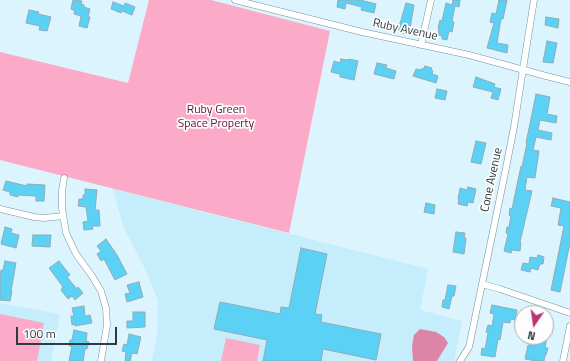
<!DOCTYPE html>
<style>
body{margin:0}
#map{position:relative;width:570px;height:361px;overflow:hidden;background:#dcf4fd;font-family:"Titillium Web",sans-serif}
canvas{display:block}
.north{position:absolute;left:514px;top:305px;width:40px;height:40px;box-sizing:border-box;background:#fcfdfc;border:1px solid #aaafb0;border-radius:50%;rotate:193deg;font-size:11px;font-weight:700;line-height:16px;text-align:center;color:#2f3b3f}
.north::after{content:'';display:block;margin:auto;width:14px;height:18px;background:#ba3373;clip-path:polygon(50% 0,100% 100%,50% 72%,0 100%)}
.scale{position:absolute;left:16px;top:327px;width:101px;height:18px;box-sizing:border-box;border:2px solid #2f3b3f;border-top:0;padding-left:5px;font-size:12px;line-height:14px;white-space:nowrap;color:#2f3b3f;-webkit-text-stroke:3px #fcfdfc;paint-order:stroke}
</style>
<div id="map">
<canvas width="570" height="361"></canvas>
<div class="north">N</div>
<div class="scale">100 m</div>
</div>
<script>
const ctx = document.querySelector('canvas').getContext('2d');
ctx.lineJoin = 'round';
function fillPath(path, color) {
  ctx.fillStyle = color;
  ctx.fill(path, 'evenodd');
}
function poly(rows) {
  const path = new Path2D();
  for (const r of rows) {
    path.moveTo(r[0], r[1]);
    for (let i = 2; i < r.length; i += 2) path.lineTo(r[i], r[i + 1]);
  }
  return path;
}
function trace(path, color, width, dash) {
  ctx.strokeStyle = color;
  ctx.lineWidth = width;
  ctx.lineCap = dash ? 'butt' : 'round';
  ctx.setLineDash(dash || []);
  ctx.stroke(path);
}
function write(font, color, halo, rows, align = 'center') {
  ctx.font = font + ' "Titillium Web",sans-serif';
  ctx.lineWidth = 3.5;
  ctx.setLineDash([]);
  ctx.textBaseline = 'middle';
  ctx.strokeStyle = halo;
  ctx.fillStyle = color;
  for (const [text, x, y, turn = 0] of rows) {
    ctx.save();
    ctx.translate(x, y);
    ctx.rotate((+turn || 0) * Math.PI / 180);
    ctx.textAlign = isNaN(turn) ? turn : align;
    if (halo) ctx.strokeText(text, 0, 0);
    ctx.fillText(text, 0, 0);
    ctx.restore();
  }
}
fillPath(poly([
 [113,189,428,269,420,310,462,321,454,361,152,361,157,334,158,301,146,271,123,226],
 [0,303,60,314,51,361,0,361]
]), '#c6edfb');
fillPath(poly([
 [149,0,211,0,330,31,289,233,0,160,0,52,128,83],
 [0,314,44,323,37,361,0,361],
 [226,338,260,345,257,361,221,361]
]), '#fbaac7');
fillPath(poly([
 [420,329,436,332,444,337,448,343,437,361,413,361,412,346,414,335]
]), '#de85a7');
const building = poly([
 [73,0,82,1,81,4,84,5,84,7,90,9,88,17,90,17,87,28,79,26,81,16,74,14,75,11,71,9,73,0],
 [338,0,360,0,376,4,374,13,361,10,362,7,346,3,345,9,337,7,338,0],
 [453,0,460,0,459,7,455,6,452,21,454,22,452,32,449,31,447,40,442,39,442,36,438,35,439,28,438,28,440,20,442,21,446,3,452,5,453,0],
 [499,0,507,0,503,19,501,19,497,43,508,45,507,53,487,48,494,23,490,22,492,13,496,14,499,0],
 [113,2,124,6,125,3,135,7,132,15,122,11,121,13,111,9,113,2],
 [406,3,414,5,409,34,402,33,402,30,398,30,406,3],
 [29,10,39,12,38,14,51,17,47,31,39,30,40,26,26,23,29,10],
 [546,17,559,19,558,28,545,25,546,17],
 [547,41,557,43,553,63,543,62,547,41],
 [341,59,348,60,349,59,358,61,354,80,340,77,340,74,331,72,334,61,340,63,341,59],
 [377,63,387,65,386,68,396,71,394,79,374,74,377,63],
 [425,66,432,68,431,70,433,71,432,74,438,76,436,83,413,76,416,69,422,70,422,68,424,69,425,66],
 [476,77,495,84,494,87,501,89,498,100,491,98,493,92,473,87,476,77],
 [437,89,447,91,445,100,435,98,437,89],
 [536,94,550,97,547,114,557,116,556,123,540,120,538,130,552,133,551,140,536,137,533,150,539,151,535,178,527,177,525,190,532,191,520,242,521,243,520,251,512,250,511,253,504,251,508,234,506,233,507,227,509,227,511,216,509,215,510,208,512,209,521,166,522,167,527,143,526,143,536,94],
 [476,141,486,143,481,164,471,162,476,141],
 [6,181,27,186,27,184,45,185,44,201,36,201,36,196,18,195,18,197,10,195,10,192,3,190,6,181],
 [468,187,476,189,473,203,468,202,467,206,458,204,459,199,458,199,460,188,467,190,468,187],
 [85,189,97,190,95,210,99,210,100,226,92,226,93,229,84,230,83,222,88,221,86,207,78,206,79,199,83,199,83,195,85,195,85,189],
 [553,198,570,202,570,243,560,292,551,290,564,226,558,225,561,208,551,206,553,198],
 [426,203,435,205,434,214,424,212,426,203],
 [5,227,12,229,11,233,19,235,16,248,1,244,5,227],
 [456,232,465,233,464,238,466,238,464,254,453,252,456,232],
 [33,235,51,235,50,247,32,246,33,235],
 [106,239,117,255,127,274,115,280,104,259,101,261,97,254,101,251,97,246,106,239],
 [301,248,327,254,315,314,322,315,321,322,381,334,376,360,323,349,321,361,263,361,267,340,214,329,220,302,280,314,281,307,289,308,301,248],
 [538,255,544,257,543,264,540,264,538,270,531,268,530,272,521,270,523,263,529,264,530,257,537,258,538,255],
 [5,261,16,263,11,291,12,291,10,301,0,300,0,276,1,270,3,270,5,261],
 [59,261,70,275,67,277,77,289,78,287,83,293,75,300,72,296,68,299,61,290,63,287,49,268,59,261],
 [139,282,143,297,127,302,125,294,130,293,127,285,139,282],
 [448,285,456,286,454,296,452,296,449,309,442,307,443,300,445,300,448,285],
 [492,305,517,310,515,320,511,319,510,323,503,322,500,340,498,339,495,357,481,355,482,348,485,349,488,333,486,332,488,325,492,326,494,314,490,313,492,305],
 [84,306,85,316,90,315,92,323,75,326,75,324,72,325,71,316,74,316,72,308,84,306],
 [133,312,145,312,145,327,127,328,127,321,133,321,133,312],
 [74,330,87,333,86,341,89,342,87,349,85,349,83,361,69,361,72,346,69,346,70,340,72,340,74,330],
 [129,334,141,337,137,354,132,353,130,361,125,361,126,352,122,351,124,344,127,345,129,334],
 [535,337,547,337,545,348,548,348,546,355,545,355,544,361,537,361,525,359,528,345,534,346,535,337]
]);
fillPath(building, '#5ad1f5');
trace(building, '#90acb6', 1);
const street = poly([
 [235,0,362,32,469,55,546,76,570,82],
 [421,45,431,0],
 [64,178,62,191,62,208,66,233,76,254,92,276,101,291,106,308,107,325,101,361],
 [0,209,34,217,44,218,63,216],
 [482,284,500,289,570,313],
 [460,361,469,347,505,173,514,127,523,69,534,0],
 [563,361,570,326]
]);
trace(street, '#76929c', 7);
trace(street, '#fff', 6);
write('12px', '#2f3b3f', '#fcfdfc', [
 ["Ruby Avenue",405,30,12],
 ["Cone Avenue",492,180,-78]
]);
write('12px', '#64143a', '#fcfdfc', [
 ["Ruby Green",216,110],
 ["Space Property",216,124]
]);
</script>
